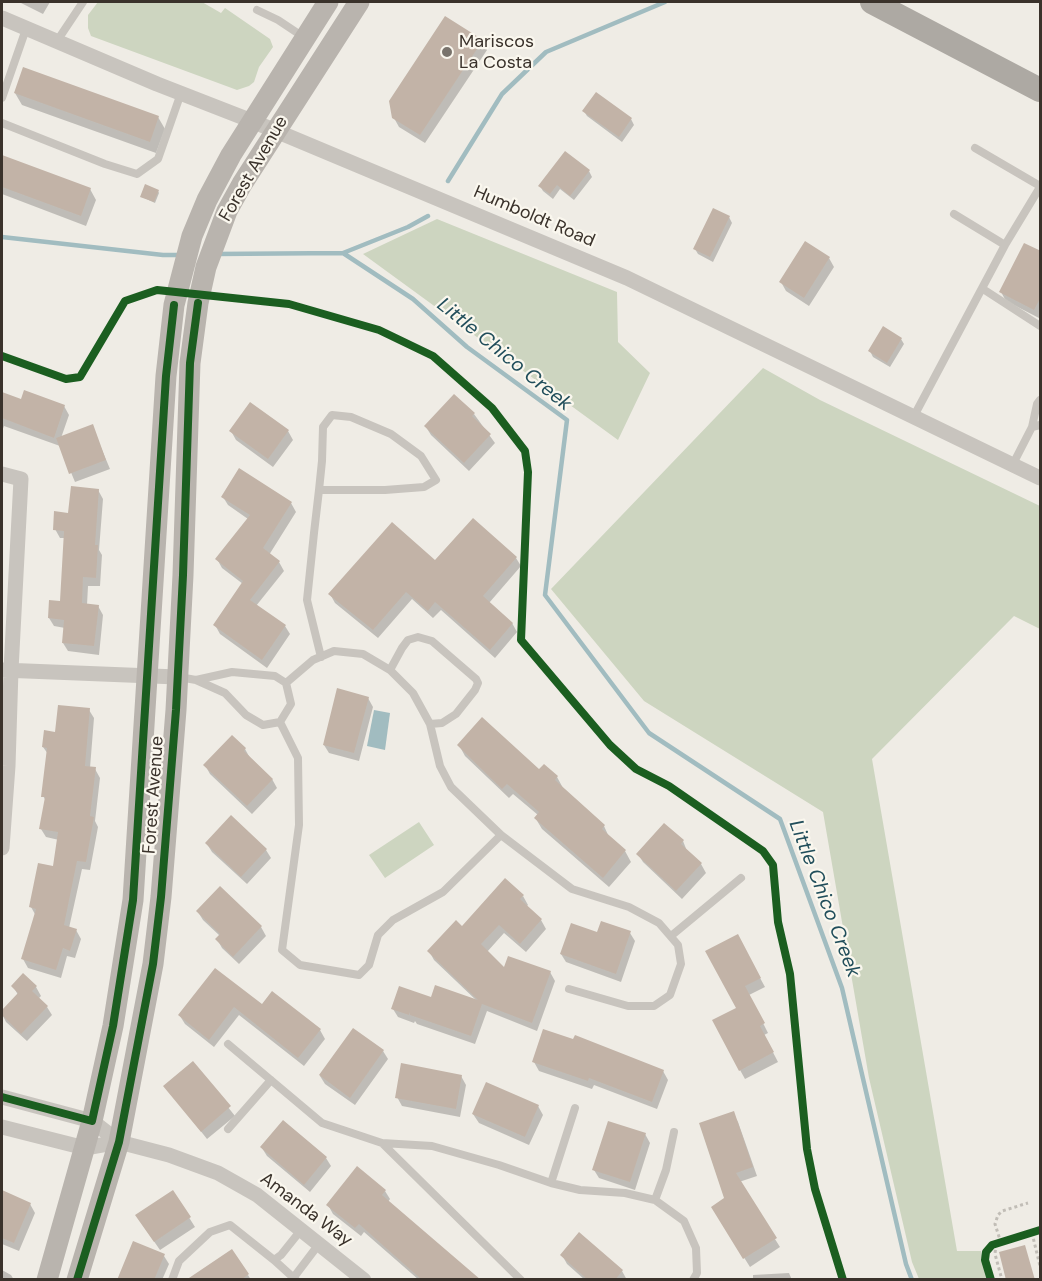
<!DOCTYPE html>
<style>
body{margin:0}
#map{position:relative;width:1042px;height:1281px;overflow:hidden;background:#efece5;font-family:"DM Sans",sans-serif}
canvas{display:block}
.frame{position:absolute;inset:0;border:3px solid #3a322b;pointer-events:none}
</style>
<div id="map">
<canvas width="1042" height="1281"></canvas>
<div class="frame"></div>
</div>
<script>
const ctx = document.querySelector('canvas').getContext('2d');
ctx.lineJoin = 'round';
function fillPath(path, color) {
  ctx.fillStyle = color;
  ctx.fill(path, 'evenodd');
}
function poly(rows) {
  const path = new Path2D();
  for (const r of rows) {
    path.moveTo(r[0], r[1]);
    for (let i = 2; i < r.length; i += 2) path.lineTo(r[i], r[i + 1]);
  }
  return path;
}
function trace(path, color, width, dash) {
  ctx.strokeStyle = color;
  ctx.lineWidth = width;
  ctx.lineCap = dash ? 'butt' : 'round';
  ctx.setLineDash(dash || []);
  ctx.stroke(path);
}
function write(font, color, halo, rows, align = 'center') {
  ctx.font = font + ' "DM Sans",sans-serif';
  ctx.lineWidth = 4.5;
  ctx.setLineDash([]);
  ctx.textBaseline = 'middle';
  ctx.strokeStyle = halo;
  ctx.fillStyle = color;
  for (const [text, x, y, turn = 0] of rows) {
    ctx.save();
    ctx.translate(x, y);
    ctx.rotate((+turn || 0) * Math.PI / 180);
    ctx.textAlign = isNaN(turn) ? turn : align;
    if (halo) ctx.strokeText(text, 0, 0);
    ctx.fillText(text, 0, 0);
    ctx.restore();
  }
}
fillPath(poly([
 [98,2,202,2,221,13,225,8,270,39,273,47,259,67,254,82,249,86,237,90,91,36,88,28,88,15],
 [437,219,617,292,618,342,650,373,618,440,363,254],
 [763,368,820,400,1040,506,1040,629,1014,616,872,759,957,1251,981,1251,987,1279,919,1279,912,1262,869,1078,823,812,644,701,551,589],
 [419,822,434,845,385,878,369,855]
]), '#cdd5c0');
fillPath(poly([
 [374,710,390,713,385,750,367,746]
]), '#a1bcc0');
fillPath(poly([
 [19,2,50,2,43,14],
 [482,41,487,50,425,143,399,127,394,118],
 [15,93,158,117,165,129,156,153,22,105],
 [584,111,631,119,634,125,622,142,587,116],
 [2,156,90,189,96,200,86,226,2,194],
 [589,171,592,177,574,200,560,189,553,199,543,191,540,186],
 [158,191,159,193,155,203,142,197],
 [729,217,732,223,713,262,698,254,695,249],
 [1040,253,1040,314,1039,318,1006,301,1001,292],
 [829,258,834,267,809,306,786,291,781,282],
 [901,339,904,344,890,367,873,357,870,351],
 [2,394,22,401,64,406,69,415,61,438,92,426,110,469,75,482,60,446,4,426,2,431],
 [474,414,495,443,469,471,431,435,426,427],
 [231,431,288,431,293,440,273,467,236,440],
 [98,490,103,499,99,550,102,555,100,586,88,586,87,605,98,606,103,615,99,655,68,651,63,643,65,628,54,626,49,618,61,602,65,538,60,538,55,529],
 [223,497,291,503,296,512,269,555,279,562,284,571,256,606,285,626,290,634,267,668,220,634,215,625,243,584,222,568,217,559,248,519,228,505],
 [516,558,521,566,489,603,512,623,517,632,495,658,441,610,433,618,412,599,378,638,335,603,330,594,435,562],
 [368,698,373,707,359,761,329,753,324,745],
 [89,710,94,718,90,768,95,769,100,778,95,821,98,827,90,870,82,869,69,928,76,930,81,939,75,958,67,956,61,978,28,968,23,959,36,916,31,907,54,868,59,840,46,837,41,829,46,801,43,796,48,754,43,747,56,733],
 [459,745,557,777,563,788,604,826,609,837,625,851,631,862,609,887,542,829,536,819,538,815,513,794,509,798,465,756],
 [245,749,250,758,272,779,277,788,252,814,210,774,205,765],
 [683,841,687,851,701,864,706,873,682,899,643,862,638,854],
 [207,844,266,850,271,858,247,884,212,852],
 [221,888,261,927,266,936,239,964,222,948,217,939,220,936,203,920,198,912],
 [523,896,528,905,526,907,541,920,546,929,526,952,504,933,487,952,505,969,550,972,555,981,537,1031,487,1011,475,1044,417,1024,415,1021,414,1023,398,1017,393,1009,432,999,477,1001,434,960,429,951,463,928],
 [630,933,635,941,621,982,566,962,561,954,597,934],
 [737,936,765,987,749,995,768,1033,764,1035,778,1062,745,1079,740,1070],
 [215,970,262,1006,320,1030,325,1039,304,1066,239,1015,214,1047,185,1024,180,1016],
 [23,975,36,987,41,996,38,999,47,1007,52,1015,27,1041,6,1022,2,1014,2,1012,18,995,13,986],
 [383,1051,388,1059,355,1105,325,1084,320,1076],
 [534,1062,663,1071,668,1080,657,1109,594,1085,592,1089,539,1071],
 [193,1063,235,1116,207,1139,165,1086],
 [461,1076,466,1085,460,1117,402,1106,397,1097],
 [538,1106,543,1115,529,1145,479,1123,473,1114],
 [733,1113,738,1122,757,1176,739,1182,780,1247,750,1267,718,1216,726,1199],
 [645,1134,650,1143,635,1190,599,1178,594,1170],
 [262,1148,326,1158,331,1166,310,1192,267,1156],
 [385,1191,390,1199,388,1202,479,1280,419,1280,364,1232,361,1236,333,1214,328,1205],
 [2,1192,30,1204,35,1213,19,1251,2,1244],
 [173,1192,195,1227,160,1250,142,1224],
 [562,1255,622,1271,627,1280,585,1280,567,1264],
 [164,1256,169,1264,162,1280,118,1280],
 [2,1270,11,1275,14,1280,2,1280],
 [789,1273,792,1280,753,1280,753,1275],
 [248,1275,251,1280,197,1280]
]), '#0003');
trace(poly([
 [448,181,502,94,546,52,665,2],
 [2,237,163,255,180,255],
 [343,253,408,227,428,216],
 [216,254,343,253,413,299,467,347,567,420,545,595,649,733,780,819,842,988,906,1264,912,1280]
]), '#a1bcc0', 4.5);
fillPath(poly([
 [445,16,483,40,420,135,392,118,389,101],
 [23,67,159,116,150,142,14,93],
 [596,92,632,118,619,137,582,111],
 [565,151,590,170,570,196,557,185,550,194,538,186],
 [2,155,91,188,81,216,2,187],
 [145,184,159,190,154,202,140,197],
 [713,208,730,216,710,257,693,249],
 [805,241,830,257,804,298,779,282],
 [1024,243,1041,251,1041,297,1034,310,999,292],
 [883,326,902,338,887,363,868,351],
 [24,390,65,405,54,438,2,418,2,392,21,399],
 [454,394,475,413,472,416,491,434,464,463,424,426],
 [250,402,289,430,268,459,229,431],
 [93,424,106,460,69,474,56,438],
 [239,468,292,502,263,548,280,561,250,600,286,625,262,660,213,625,243,581,215,559,250,515,221,497],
 [71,486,99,489,95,545,98,545,96,578,83,577,82,603,99,605,94,646,62,643,64,620,48,618,49,600,60,601,64,531,53,530,54,511,68,513],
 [473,518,517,557,483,596,513,623,490,650,435,602,428,611,406,592,373,630,328,594,392,522,435,560],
 [337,688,369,697,354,753,323,745],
 [58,705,90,708,85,766,96,767,90,816,94,817,86,862,77,861,64,925,77,929,70,951,63,948,56,970,21,959,36,909,29,907,38,863,53,866,58,832,39,829,45,797,41,797,47,748,42,747,44,730,55,732],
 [482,717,539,769,544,764,558,776,555,780,605,825,602,829,626,850,603,878,534,818,539,812,507,784,502,789,457,745],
 [232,735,246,748,244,751,273,779,247,806,203,765],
 [231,815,267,849,241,877,205,843],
 [664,823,684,840,681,844,702,863,676,891,636,854],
 [505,878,524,895,520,899,542,919,520,944,499,925,481,944,504,967,508,956,551,971,532,1023,482,1004,471,1036,410,1015,410,1012,409,1015,391,1009,399,986,431,997,435,985,478,1000,427,951,456,920,462,926],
 [220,886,262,926,233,957,215,939,220,934,196,911],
 [601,921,631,931,616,974,560,954,571,923,597,932],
 [738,934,761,978,745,986,765,1023,760,1026,774,1052,739,1071,712,1020,736,1008,705,951],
 [215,968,262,1004,272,991,321,1029,298,1058,234,1007,209,1040,178,1015],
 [23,973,37,986,32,991,48,1006,21,1034,2,1015,2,1010,18,993,11,986],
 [353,1028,384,1050,350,1098,319,1075],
 [543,1029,573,1039,575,1035,664,1070,652,1102,589,1078,588,1081,532,1062],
 [193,1061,231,1106,201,1132,163,1086],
 [401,1063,462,1075,456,1109,395,1098],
 [486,1082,539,1105,525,1137,472,1114],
 [734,1111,753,1167,736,1173,777,1238,743,1259,711,1207,724,1198,699,1123],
 [283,1120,327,1157,304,1185,260,1147],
 [608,1121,646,1133,630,1182,592,1170],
 [357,1166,386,1190,382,1195,481,1280,422,1280,359,1224,355,1228,326,1205],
 [2,1190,31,1203,14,1243,2,1238],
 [173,1190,191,1217,154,1242,135,1215],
 [579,1232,623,1270,615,1280,588,1280,560,1255],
 [133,1241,165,1254,154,1280,117,1280],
 [1025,1245,1035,1280,1006,1280,999,1252],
 [232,1249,249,1274,241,1280,186,1280]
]), '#c2b3a7');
trace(poly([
 [1032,1233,1040,1266],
 [1001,1243,995,1224,998,1215,1002,1211,1028,1203],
 [996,1244,995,1254,1002,1280]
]), '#c1bdb6', 3, [3, 3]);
trace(poly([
 [257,10,278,20,305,38],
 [57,41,83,2],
 [2,98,26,29],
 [2,123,105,164,137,174,158,159,181,93],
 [975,148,1040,186],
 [1005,245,1040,187],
 [983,289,1040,326],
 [914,416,1005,245,954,214],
 [1032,427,1037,404,1040,400],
 [1013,464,1032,427,1040,425],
 [319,490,385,490,424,487,436,480,421,456,391,434,351,417,332,415,323,427,322,461,319,490,314,533,307,600,321,657],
 [390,670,402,648,408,640,418,637,432,641,476,679,478,683,475,690,456,714,442,723,430,724],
 [179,677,196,680,225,693,246,715,263,725,280,722,291,704,286,683,275,676,232,672,196,680],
 [286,683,313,660,334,651,363,654,390,670,413,693,430,724,440,766,451,787,501,835],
 [280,722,298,758,299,825,282,950,300,965,359,975,369,965,378,935,393,920,443,892,501,835,572,889,629,907,659,923,678,945,681,964,670,995,654,1006,628,1006,569,989],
 [671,936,741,878],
 [228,1044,322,1123,382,1143,521,1280],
 [228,1129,271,1080],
 [382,1143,432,1146,499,1165,551,1183,580,1190,625,1193,655,1200,684,1221,696,1248,697,1273,693,1280],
 [551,1183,575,1108],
 [655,1200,666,1170,674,1132],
 [274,1260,281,1255,301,1230],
 [294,1277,319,1244],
 [172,1280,179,1261,210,1232,230,1225,274,1260,296,1280]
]), '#c8c4be', 8);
trace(poly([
 [2,18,157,84,252,121,627,278,1040,478],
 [2,474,21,479,11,670,8,766,2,848],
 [2,670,177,677],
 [2,1097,92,1121,119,1142,169,1155,218,1173,257,1195,364,1280],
 [2,1127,85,1148,119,1142]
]), '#c8c4be', 15);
trace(poly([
 [47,1280,92,1121,113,1026,133,900,166,376,174,305,192,236,207,200,231,155,328,2],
 [77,1280,119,1142,153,964,161,897,176,710,183,575,190,363,198,303,206,267,227,211,242,184,359,2]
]), '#b9b4ae', 21);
trace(poly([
 [872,2,1040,90]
]), '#ada9a3', 24);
trace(poly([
 [2,356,66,379,80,377,125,301,157,290,289,304,379,330,433,356,492,408,525,451,528,472,521,640,610,745,636,769,669,786,763,851,773,865,778,922,790,974,807,1149,815,1189,843,1280],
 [2,1097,92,1121,113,1026,133,900,166,376,174,305],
 [77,1280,119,1142,153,964,161,897,176,710,183,575,190,363,198,303],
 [991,1280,985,1260,986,1252,992,1245,1040,1230]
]), '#1b5e20', 8);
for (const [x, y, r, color] of [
 [447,52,6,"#79736c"]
]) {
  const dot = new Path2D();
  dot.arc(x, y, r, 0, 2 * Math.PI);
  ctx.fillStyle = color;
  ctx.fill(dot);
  trace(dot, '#faf7ee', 2);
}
write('18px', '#3a322b', '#faf7ee', [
 ["Mariscos",459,42],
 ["La Costa",459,63]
], 'left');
write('18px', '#3a322b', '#faf7ee', [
 ["Forest Avenue",254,169,-60],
 ["Humboldt Road",534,217,23],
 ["Forest Avenue",154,795,-86],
 ["Amanda Way",306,1210,37]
]);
write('italic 20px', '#214e5b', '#faf7ee', [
 ["Little Chico Creek",504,355,39],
 ["Little Chico Creek",824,899,69]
]);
</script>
